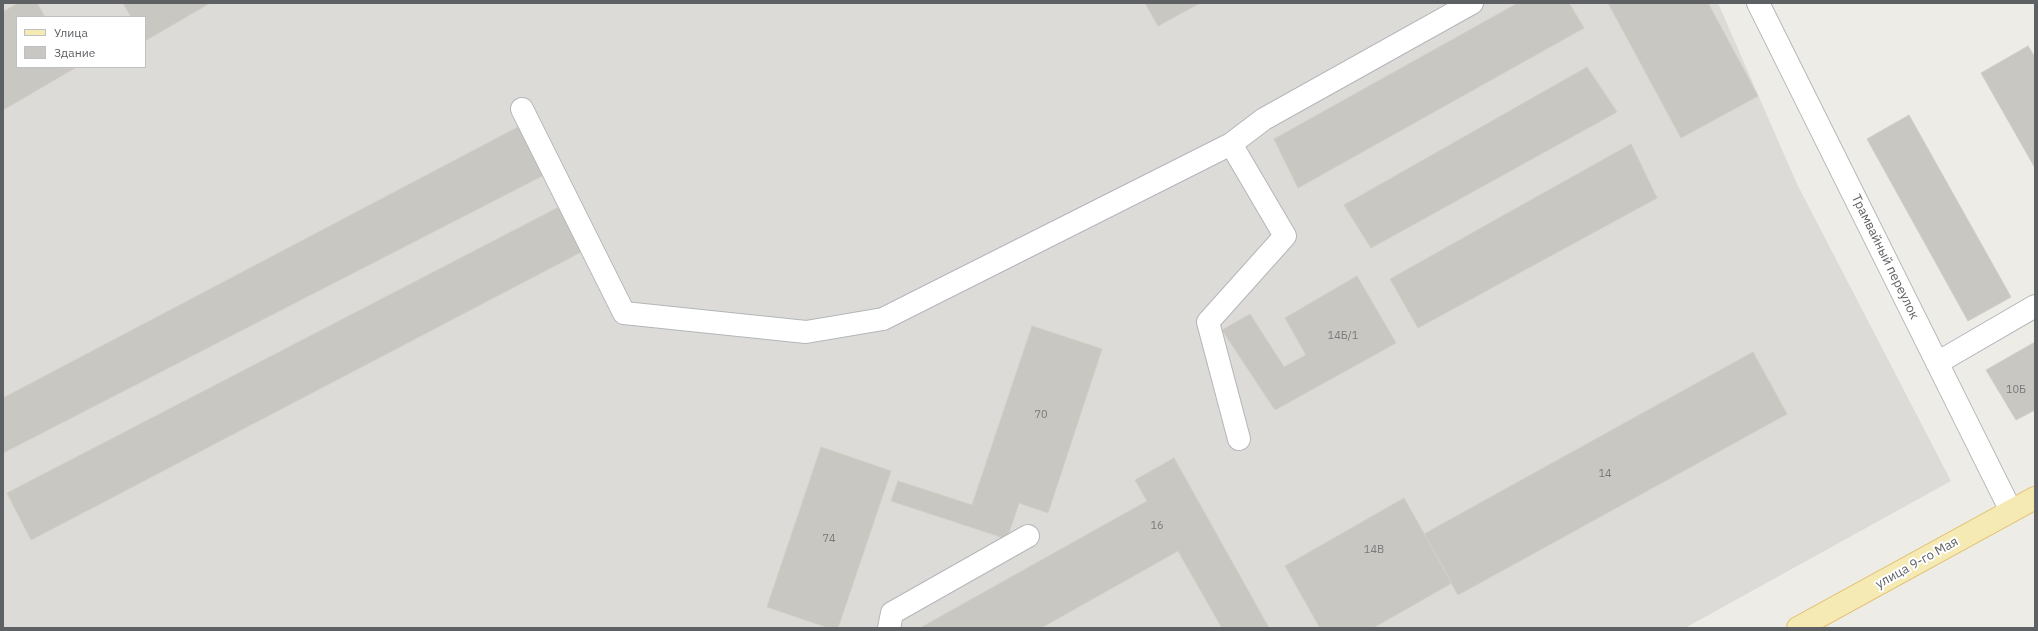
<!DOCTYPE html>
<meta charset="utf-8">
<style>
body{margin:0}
#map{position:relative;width:2038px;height:631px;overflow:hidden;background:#eeece6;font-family:"IBM Plex Sans",sans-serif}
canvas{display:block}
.frame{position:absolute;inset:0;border:4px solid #5e6164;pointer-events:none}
.legend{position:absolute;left:16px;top:16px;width:130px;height:52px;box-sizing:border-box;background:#fff;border:1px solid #bfc0c1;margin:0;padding:5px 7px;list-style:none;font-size:12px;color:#5e6164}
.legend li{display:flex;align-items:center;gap:8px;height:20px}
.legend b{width:20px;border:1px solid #bfc0c1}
</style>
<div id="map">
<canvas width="2038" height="631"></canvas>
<div class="frame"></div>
<ul class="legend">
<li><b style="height:5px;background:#f5eab3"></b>Улица</li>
<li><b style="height:11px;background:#c9c7c2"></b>Здание</li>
</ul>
</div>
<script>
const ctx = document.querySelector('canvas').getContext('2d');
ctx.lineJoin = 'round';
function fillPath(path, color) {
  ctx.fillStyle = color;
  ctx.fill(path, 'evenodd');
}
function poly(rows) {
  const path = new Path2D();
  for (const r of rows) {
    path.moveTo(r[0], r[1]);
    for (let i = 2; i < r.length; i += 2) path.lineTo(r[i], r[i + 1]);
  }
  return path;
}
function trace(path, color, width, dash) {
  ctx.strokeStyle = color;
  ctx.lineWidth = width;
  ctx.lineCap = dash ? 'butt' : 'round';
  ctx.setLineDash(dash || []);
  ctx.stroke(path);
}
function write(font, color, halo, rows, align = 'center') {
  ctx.font = font + ' "IBM Plex Sans",sans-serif';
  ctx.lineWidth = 4;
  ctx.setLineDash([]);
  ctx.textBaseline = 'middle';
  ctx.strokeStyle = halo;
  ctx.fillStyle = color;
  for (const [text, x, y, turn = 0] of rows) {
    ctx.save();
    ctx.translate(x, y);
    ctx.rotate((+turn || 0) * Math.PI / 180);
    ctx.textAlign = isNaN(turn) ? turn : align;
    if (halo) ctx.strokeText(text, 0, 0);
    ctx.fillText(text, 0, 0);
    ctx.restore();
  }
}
fillPath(poly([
 [3,3,1718,3,1797,184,1951,481,1685,628,3,628],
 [17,17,145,17,145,67,17,67]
]), '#dddbd8');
const building = poly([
 [18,3,37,3,45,17,17,17,17,67,75,68,3,110,3,12,18,3],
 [123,3,210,3,145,41,145,17,131,17,123,3],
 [1145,3,1200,3,1158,26,1145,3],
 [1518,3,1569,3,1584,28,1298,188,1274,139,1518,3],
 [1608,3,1708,3,1758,96,1681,138,1608,3],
 [2028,46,2035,57,2035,168,1981,73,2028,46],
 [1587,67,1617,112,1371,248,1344,205,1587,67],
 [1909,115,2011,297,1968,321,1867,139,1909,115],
 [520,126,544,175,3,453,3,398,520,126],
 [1631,144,1657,198,1418,328,1390,279,1631,144],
 [561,206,585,250,31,540,7,493,561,206],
 [1357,276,1396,343,1275,410,1222,330,1250,314,1284,367,1306,355,1285,318,1357,276],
 [1032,326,1102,349,1048,513,1019,503,1007,539,891,501,898,481,972,505,1032,326],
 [2035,342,2035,410,2016,420,1986,370,2035,342],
 [1753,352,1787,414,1458,595,1424,534,1753,352],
 [821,447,891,471,838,628,829,628,767,607,821,447],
 [1174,458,1269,628,1222,628,1178,551,1041,628,920,628,1147,501,1135,480,1174,458],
 [1404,498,1452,583,1373,628,1320,628,1285,566,1404,498]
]);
fillPath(building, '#c9c7c2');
trace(building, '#d2cec5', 1);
const minor = poly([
 [1758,3,2011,511],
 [522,109,624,313,806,332,883,319,1231,144,1264,119,1472,3],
 [1231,144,1285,236,1208,322,1239,439],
 [1937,363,2035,306],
 [889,628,892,613,1028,536]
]);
const major = poly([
 [1798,628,2035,498]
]);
trace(minor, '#b3b6b9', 24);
trace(major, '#e1bf6c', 24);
trace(minor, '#fff', 22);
trace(major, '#f5eab3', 22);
write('11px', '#797a7c', null, [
 ["14Б/1",1343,336],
 ["10Б",2016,390],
 ["70",1041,415],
 ["14",1605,474],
 ["16",1157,526],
 ["74",829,539],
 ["14В",1374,550]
]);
write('13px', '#5e6164', '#fff', [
 ["Трамвайный переулок",1885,257,64],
 ["улица 9-го Мая",1917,563,-29]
]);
</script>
